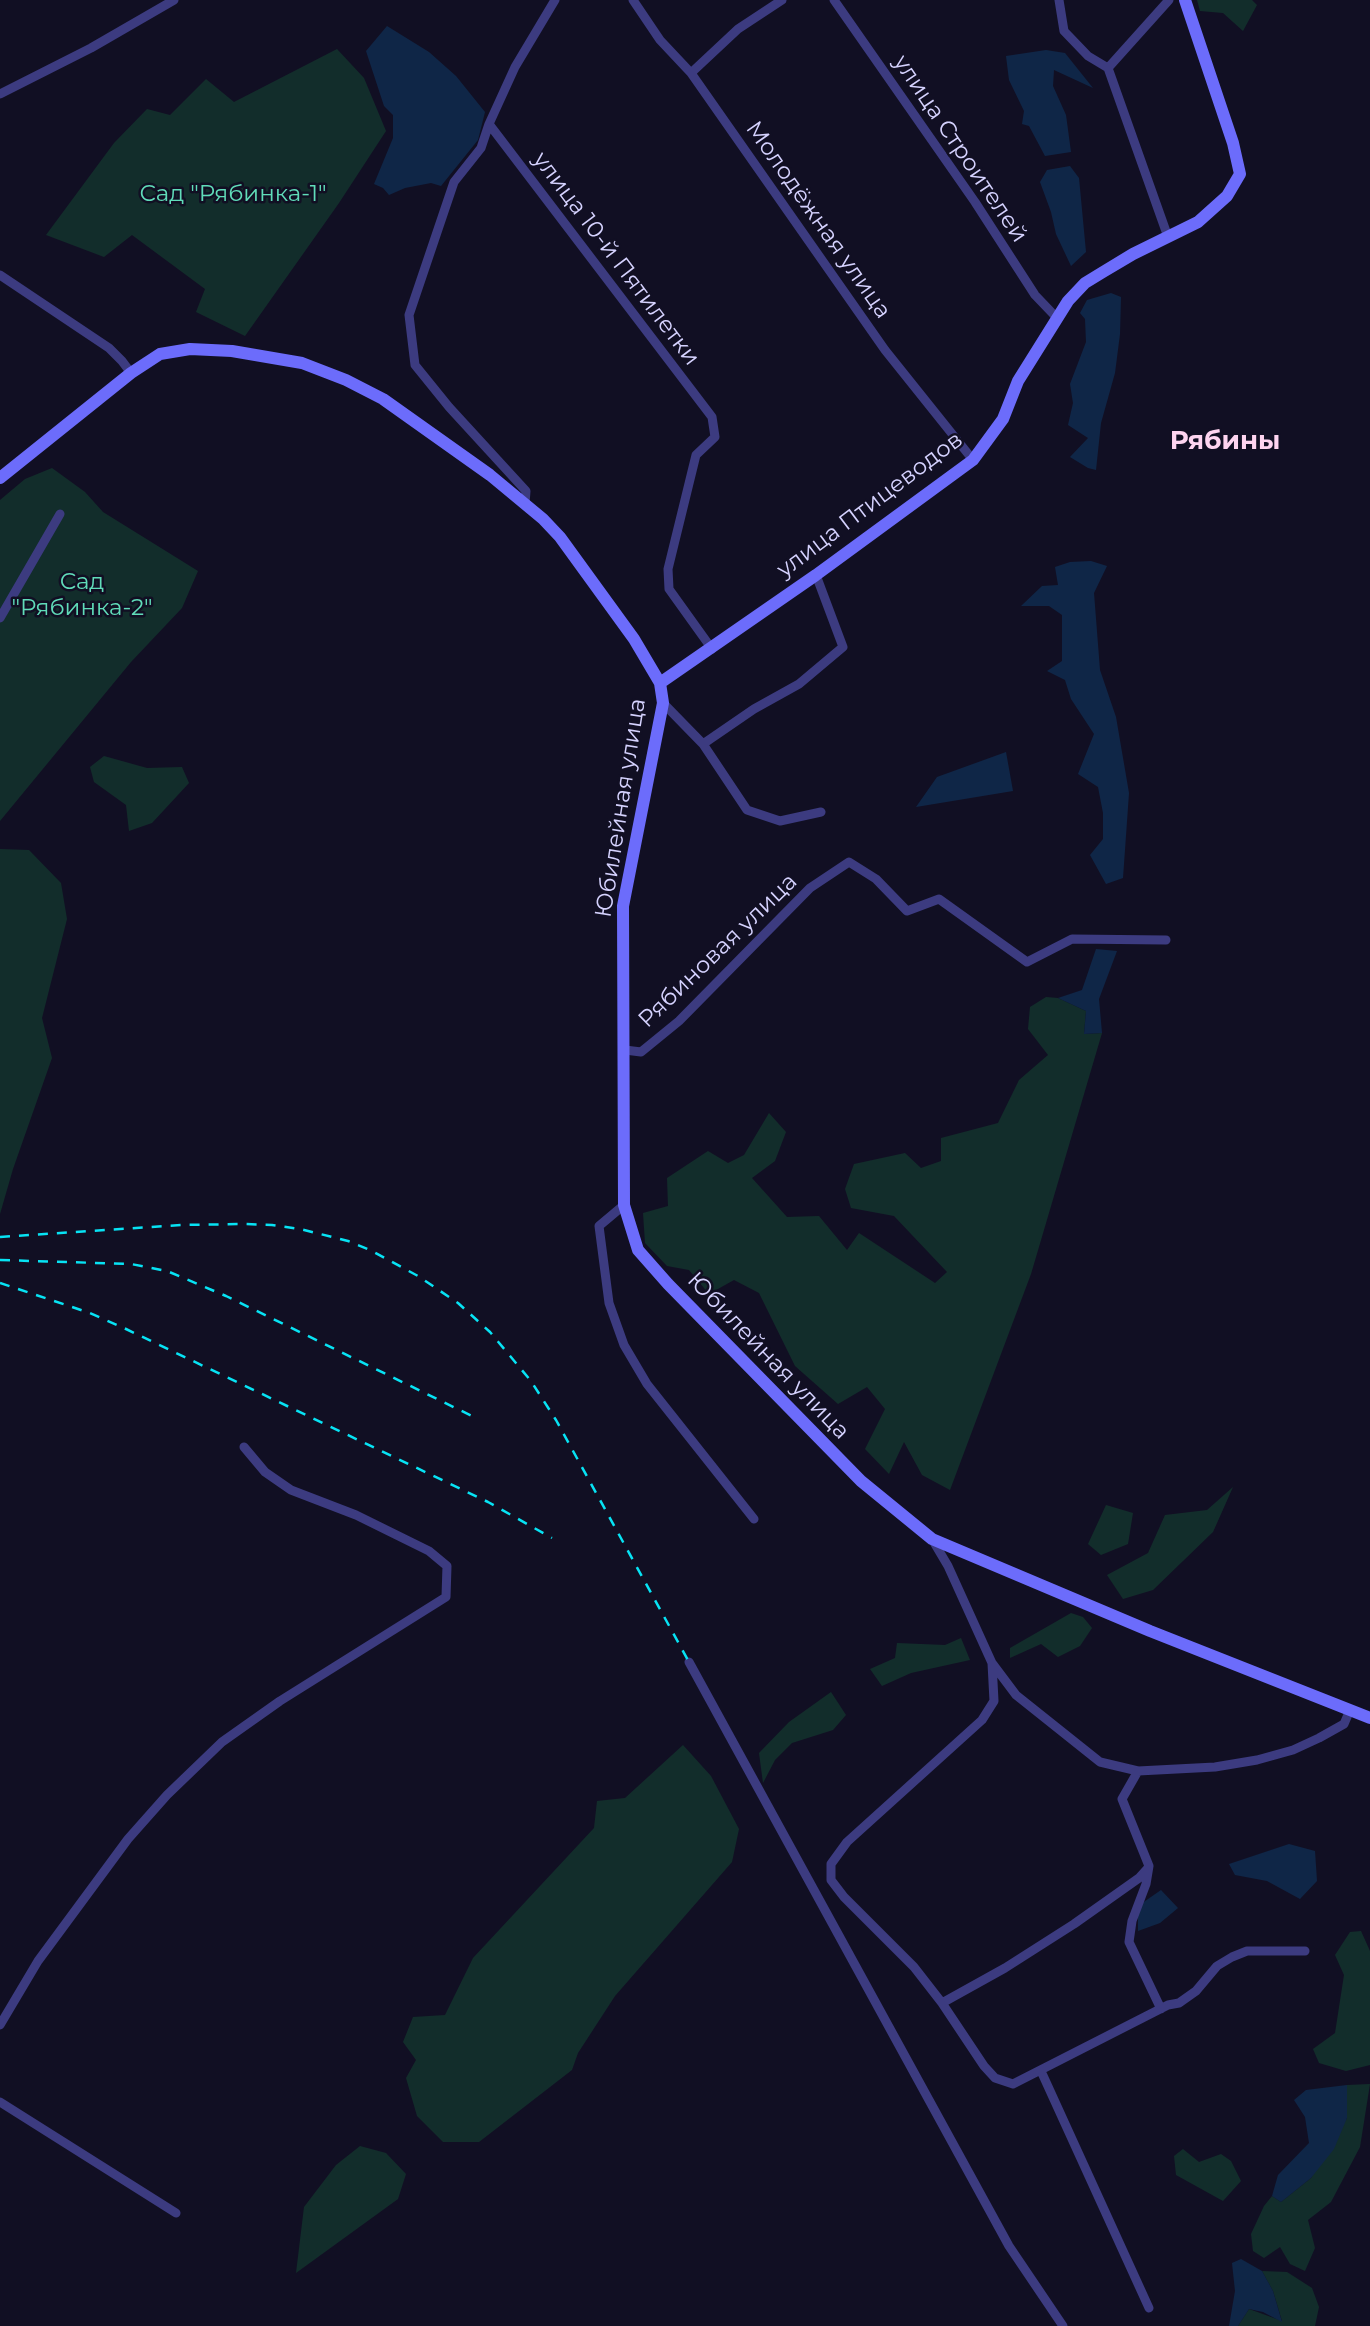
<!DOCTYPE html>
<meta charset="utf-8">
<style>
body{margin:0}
canvas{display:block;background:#110f23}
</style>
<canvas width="1370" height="2326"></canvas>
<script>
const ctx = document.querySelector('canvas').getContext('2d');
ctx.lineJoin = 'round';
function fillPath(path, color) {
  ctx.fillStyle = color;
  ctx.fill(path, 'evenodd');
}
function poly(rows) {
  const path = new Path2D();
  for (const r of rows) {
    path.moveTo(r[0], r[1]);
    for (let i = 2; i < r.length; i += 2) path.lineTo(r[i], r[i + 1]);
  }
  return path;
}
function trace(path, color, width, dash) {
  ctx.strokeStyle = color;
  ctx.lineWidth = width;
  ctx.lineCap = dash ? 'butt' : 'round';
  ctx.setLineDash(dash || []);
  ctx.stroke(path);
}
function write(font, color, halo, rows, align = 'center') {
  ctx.font = font + ' Montserrat,sans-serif';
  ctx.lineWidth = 5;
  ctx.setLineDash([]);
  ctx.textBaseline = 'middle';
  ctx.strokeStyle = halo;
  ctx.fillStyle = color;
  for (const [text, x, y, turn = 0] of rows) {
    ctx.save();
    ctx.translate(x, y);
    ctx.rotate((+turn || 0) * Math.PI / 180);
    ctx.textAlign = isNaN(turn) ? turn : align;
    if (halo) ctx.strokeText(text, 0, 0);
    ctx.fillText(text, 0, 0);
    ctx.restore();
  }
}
fillPath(poly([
 [1197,0,1252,0,1257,5,1243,31,1223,13,1200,11],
 [337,49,364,78,386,131,339,203,245,336,196,312,205,289,132,235,104,257,46,235,114,143,147,109,170,115,206,79,234,102],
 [52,468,85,492,103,512,198,571,182,608,131,662,0,821,0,500,25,479],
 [104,756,147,768,182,767,189,783,152,823,129,831,126,805,94,782,90,767],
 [0,849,29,850,61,883,67,919,42,1018,52,1058,13,1169,0,1214],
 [1046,997,1058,998,1086,1011,1084,1034,1102,1033,1031,1274,950,1490,922,1475,904,1442,889,1474,865,1449,885,1409,867,1387,838,1404,795,1366,759,1293,734,1280,709,1294,689,1270,667,1266,645,1243,643,1213,668,1206,667,1178,708,1151,728,1163,744,1155,769,1113,786,1132,775,1161,752,1178,787,1217,819,1216,847,1250,859,1233,935,1283,947,1272,894,1216,851,1208,845,1189,854,1164,905,1153,921,1168,941,1161,941,1138,998,1123,1019,1080,1048,1055,1028,1029,1030,1007],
 [1233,1487,1213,1532,1153,1590,1123,1599,1107,1575,1148,1553,1165,1515,1207,1510],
 [1106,1505,1133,1513,1128,1544,1101,1555,1088,1544],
 [1071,1613,1083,1617,1092,1628,1080,1646,1058,1657,1041,1644,1010,1658,1010,1648],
 [961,1638,970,1660,911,1673,882,1686,870,1669,895,1658,897,1643,945,1645],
 [831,1692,846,1715,833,1730,792,1743,775,1760,763,1783,759,1753,789,1722],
 [683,1745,711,1776,739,1829,732,1862,615,1996,578,2053,572,2070,479,2142,443,2142,417,2116,406,2078,416,2060,403,2042,413,2017,445,2015,473,1958,594,1828,597,1801,625,1798],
 [1361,1931,1370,1951,1370,2065,1346,2071,1319,2063,1313,2049,1335,2033,1344,1975,1335,1955,1350,1932],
 [1370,2084,1360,2147,1331,2202,1308,2220,1315,2248,1305,2271,1290,2264,1280,2247,1264,2258,1253,2251,1251,2234,1264,2206,1272,2196,1281,2202,1311,2178,1347,2118,1347,2085],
 [360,2146,386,2153,406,2174,398,2199,296,2273,304,2207,336,2165],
 [1183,2149,1199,2162,1221,2154,1231,2161,1241,2181,1223,2201,1176,2175,1174,2156],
 [1262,2271,1287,2272,1312,2288,1319,2307,1315,2326,1238,2326,1249,2309,1282,2321,1273,2291]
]), '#122d2b');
fillPath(poly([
 [387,26,429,52,456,76,485,112,478,140,441,186,431,183,405,188,389,195,383,188,374,184,393,138,393,115,384,106,366,51],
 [1046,50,1065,53,1093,88,1054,70,1053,86,1066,115,1071,152,1045,156,1029,126,1022,124,1024,111,1009,80,1006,56],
 [1070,166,1079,178,1086,252,1071,266,1056,234,1051,212,1040,182,1047,170],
 [1111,293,1121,297,1120,334,1115,373,1101,423,1096,470,1088,468,1070,457,1088,438,1068,425,1073,403,1070,384,1086,342,1085,319,1080,313,1087,300],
 [1091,561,1107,566,1094,593,1100,670,1116,717,1129,793,1123,878,1106,884,1090,855,1103,839,1103,813,1098,787,1078,774,1094,734,1071,699,1065,680,1047,671,1062,661,1062,615,1049,606,1021,606,1042,586,1058,585,1055,567,1070,562],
 [1006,752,1013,791,916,807,937,777],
 [1096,949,1117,951,1099,999,1102,1033,1084,1034,1086,1011,1058,998,1082,990],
 [1289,1844,1315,1851,1317,1881,1300,1899,1267,1881,1235,1875,1229,1864],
 [1161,1890,1178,1908,1160,1923,1138,1931,1138,1906],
 [1347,2085,1347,2118,1334,2149,1311,2178,1281,2202,1272,2196,1278,2175,1309,2143,1305,2117,1294,2100,1306,2090],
 [1241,2259,1262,2271,1273,2291,1282,2322,1263,2312,1249,2309,1238,2326,1229,2326,1235,2291,1232,2263]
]), '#0f2647');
trace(poly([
 [633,0,660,40,691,73,885,350,973,460],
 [834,0,975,202,1035,295,1057,318],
 [1059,0,1064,31,1088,56,1108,68,1168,237],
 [1108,68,1169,0],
 [691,73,738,29,782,0],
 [0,94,91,48,174,0],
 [489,124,712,417,715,437,696,455,668,569,669,589,712,649],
 [0,275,109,348,122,361,131,373],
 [525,504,526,491,449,407,415,365,409,315,454,182,481,148,489,124,515,67,555,0],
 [0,618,60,514],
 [663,703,703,744,747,810,780,821,821,812],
 [703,744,754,709,799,684,843,647,816,575],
 [625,1050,641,1052,679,1021,810,888,849,862,876,879,907,911,939,899,1027,962,1072,939,1166,940],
 [624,1205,599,1226,609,1303,624,1345,647,1384,754,1519],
 [932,1539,948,1566,992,1663,1016,1695,1100,1762,1138,1771,1215,1767,1257,1760,1293,1750,1319,1738,1344,1724,1350,1710],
 [689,1662,1009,2246,1063,2326],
 [992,1663,994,1701,982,1720,847,1842,831,1864,831,1880,844,1897,914,1967,942,2003,984,2066,995,2078,1013,2084,1168,2005,1179,2003,1196,1991,1217,1966,1232,1957,1247,1951,1305,1951],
 [1138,1771,1122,1799,1149,1866,1146,1884,1132,1921,1129,1942,1161,2009],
 [942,2003,1005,1968,1074,1924,1139,1878,1148,1868],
 [0,2025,38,1961,128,1839,167,1795,222,1742,280,1701,446,1597,447,1566,429,1551,356,1515,291,1490,265,1472,244,1447],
 [1041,2071,1149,2308],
 [0,2102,176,2213]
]), '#3c3b80', 9);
trace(poly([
 [0,478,131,373,160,354,190,349,232,351,302,363,346,380,383,399,490,475,543,519,560,537,634,639,660,683,663,703,623,906,624,1205,638,1250,668,1284,861,1481,932,1539,1150,1631,1370,1718],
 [660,683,816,575,973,460,1003,419,1018,381,1068,301,1085,283,1103,272,1133,254,1198,222,1227,196,1240,174,1233,143,1185,0]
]), '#6c6cfb', 12);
trace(poly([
 [0,1237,181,1225,245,1224,272,1225,300,1229,348,1241,370,1250,418,1276,458,1303,490,1332,531,1381,556,1420,689,1662],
 [0,1260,131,1264,167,1271,226,1296,476,1418],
 [0,1283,90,1313,126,1329,488,1502,552,1538]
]), '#07e3f4', 2.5, [10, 9]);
write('23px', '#d5d2fe', '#110f23', [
 ["улица Строителей",960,149,56],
 ["Молодёжная улица",818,220,55],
 ["улица 10-й Пятилетки",616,259,53],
 ["улица Птицеводов",870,505,-37],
 ["Юбилейная улица",621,808,-81],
 ["Рябиновая улица",718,951,-44],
 ["Юбилейная улица",768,1356,46]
]);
write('23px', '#60dcb9', '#110f23', [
 ["Сад \"Рябинка-1\"",233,194],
 ["Сад",82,582],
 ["\"Рябинка-2\"",82,608]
]);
write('bold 26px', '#fed4f0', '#110f23', [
 ["Рябины",1225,441]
]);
</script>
